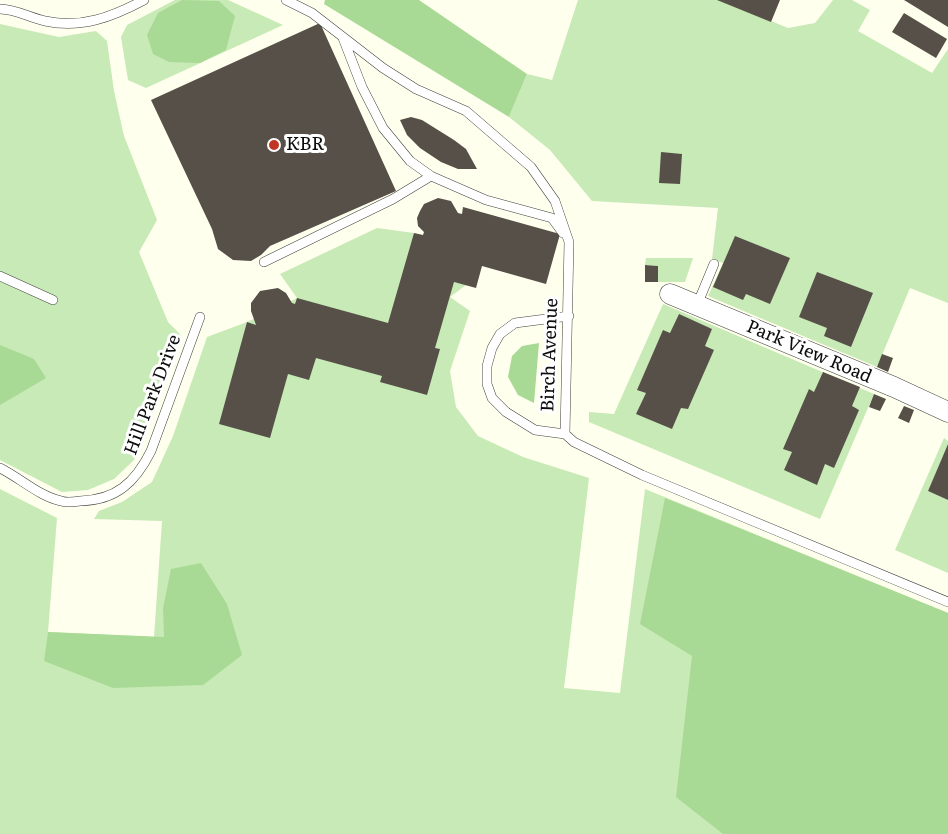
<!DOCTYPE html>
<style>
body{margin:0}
canvas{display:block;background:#ffffed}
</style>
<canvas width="948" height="834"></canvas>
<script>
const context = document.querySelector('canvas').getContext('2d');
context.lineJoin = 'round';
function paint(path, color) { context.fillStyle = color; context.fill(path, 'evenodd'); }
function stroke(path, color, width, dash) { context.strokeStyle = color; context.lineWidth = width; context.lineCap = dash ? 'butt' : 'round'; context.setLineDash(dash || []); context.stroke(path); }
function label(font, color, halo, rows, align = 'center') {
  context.font = font + ' Literata,serif'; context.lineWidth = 6; context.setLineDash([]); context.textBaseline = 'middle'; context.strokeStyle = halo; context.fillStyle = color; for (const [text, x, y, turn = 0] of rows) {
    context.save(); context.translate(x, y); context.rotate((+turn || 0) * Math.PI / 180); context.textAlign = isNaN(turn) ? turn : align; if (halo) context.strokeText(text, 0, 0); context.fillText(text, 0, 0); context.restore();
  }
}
paint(new Path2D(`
 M175,0h53l55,25 -137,63 -18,-8 -7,-43 6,-12z
 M578,0h143l67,28 27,-5 18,-23h19l18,10 -12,21 74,42 16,-24v254l-38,-15 -33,79 -169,-71 15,-33 -11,-4 6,-51 -126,-7 -42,-51 -41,-33 18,-43 25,6z
 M0,24l59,13 37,-6 11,10 7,50 10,45 33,84 -18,32 29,70 14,14 -48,124 -20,19 -26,11 -26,2 -62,-32z
 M377,228l37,5 40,49 12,3 -16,12 20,14 -20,60 6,36 22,29 45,21 66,21 -25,210 56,5 25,-204 303,124v221h-948v-345l57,29 -9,114 106,5 8,-116 -68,-2 5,-8 23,-9 30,-20 21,-46 34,-99 40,-15 50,-24 -17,-24z
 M646,258h47l-8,24h-27v-16l-13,-1z
 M663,304l211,90 -54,125 -231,-97v-10l25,2z
 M944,438l4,3v3l-20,47 20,9v73l-53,-23z`), '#c8eab6');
paint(new Path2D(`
 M182,0l37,1 16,15 -9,34 -26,13 -31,-1 -16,-8 -6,-19 11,-22z
 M325,0h94l108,74 -18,43 -185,-113z
 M539,343l-5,60 -16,-8 -10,-18 4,-21 10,-10z
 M0,345l34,14 12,19 -46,27z
 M665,498l283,115v221h-225l-47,-37 16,-141 -52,-32z
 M201,563l26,41 15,51 -39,30 -90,3 -69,-27 4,-29 116,5 -1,-29 8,-39z`), '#a9da95');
paint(new Path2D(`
 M717,0h63l-9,22z
 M904,0h44v27z
 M904,13l43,26 -11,19 -44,-26z
 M320,23l76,168 -126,55 -9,9 -10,6 -18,-1 -15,-11 -6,-20 -61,-129z
 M411,117l11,3 32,20 12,9 11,20h-19l-17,-7 -21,-14 -13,-13 -7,-15z
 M661,152l21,2 -2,30 -21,-1z
 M438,198l13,3 7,12 4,1 1,-7 97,27 -14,50 -64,-18 -6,22 -22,-6 -19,66 5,1 -13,46 -47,-13 2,-6 -66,-18 -7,22 -21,-6 -18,64 -51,-14 28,-102 9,3 -5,-14v-8l9,-12 18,-3 8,5 6,10 3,1 2,-6 91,25 26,-90 9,2 1,-3 -6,-6 -1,-8 3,-7 4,-7z
 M735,236l55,22 -20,46 -24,-10 -3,6 -30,-13z
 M645,265l13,1v16h-13z
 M817,272l56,21 -22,54 -27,-11 3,-8 -28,-11z
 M679,314l33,15 -7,17 9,4 -26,59 -7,-1 -9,21 -36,-15 10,-21 -9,-3 26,-60 7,3z
 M882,354l11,4 -5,14 -11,-5z
 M823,372l37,15 -8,19 7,4 -25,58 -9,-4 -8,21 -33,-15 8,-18 -9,-3 26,-60 5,3z
 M874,394l12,5 -6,12 -11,-4z
 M904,406l10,4 -5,13 -11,-5z
 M948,444v56l-20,-9z`), '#565049');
const lane = new Path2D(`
 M286,0l26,13 71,55 33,21 50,22 65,56 24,34 14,41 -4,192 9,8 68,33 306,127
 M0,9c16,0 30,9 45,12 36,8 67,-4 99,-21
 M343,38l19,49 21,41 27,33 21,15 55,24 66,18 11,15
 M264,262l129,-63 38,-23
 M0,276l53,24
 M697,305l17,-41
 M565,434l-30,-4 -29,-18 -14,-14 -5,-14v-18l5,-18 8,-14 15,-11 54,-7
 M0,468c20,10 39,28 61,33 6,2 13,1 19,0 36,-1 55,-18 71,-50l49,-134`);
const street = new Path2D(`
 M670,294l224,93 54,25`);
stroke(lane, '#404040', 10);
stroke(street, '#404040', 21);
stroke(lane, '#fff', 9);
stroke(street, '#fff', 20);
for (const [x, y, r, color] of [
 [274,145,6,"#bf3623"]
]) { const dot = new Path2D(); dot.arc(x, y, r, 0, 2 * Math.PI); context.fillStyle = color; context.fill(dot); stroke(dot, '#fff', 2); }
label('18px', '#0d0d0d', '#fff', [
 ["KBR",286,145]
], 'left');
label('18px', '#0d0d0d', '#fff', [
 ["Park View Road",809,352,23],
 ["Birch Avenue",550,355,-88],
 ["Hill Park Drive",153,395,-69]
]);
</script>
